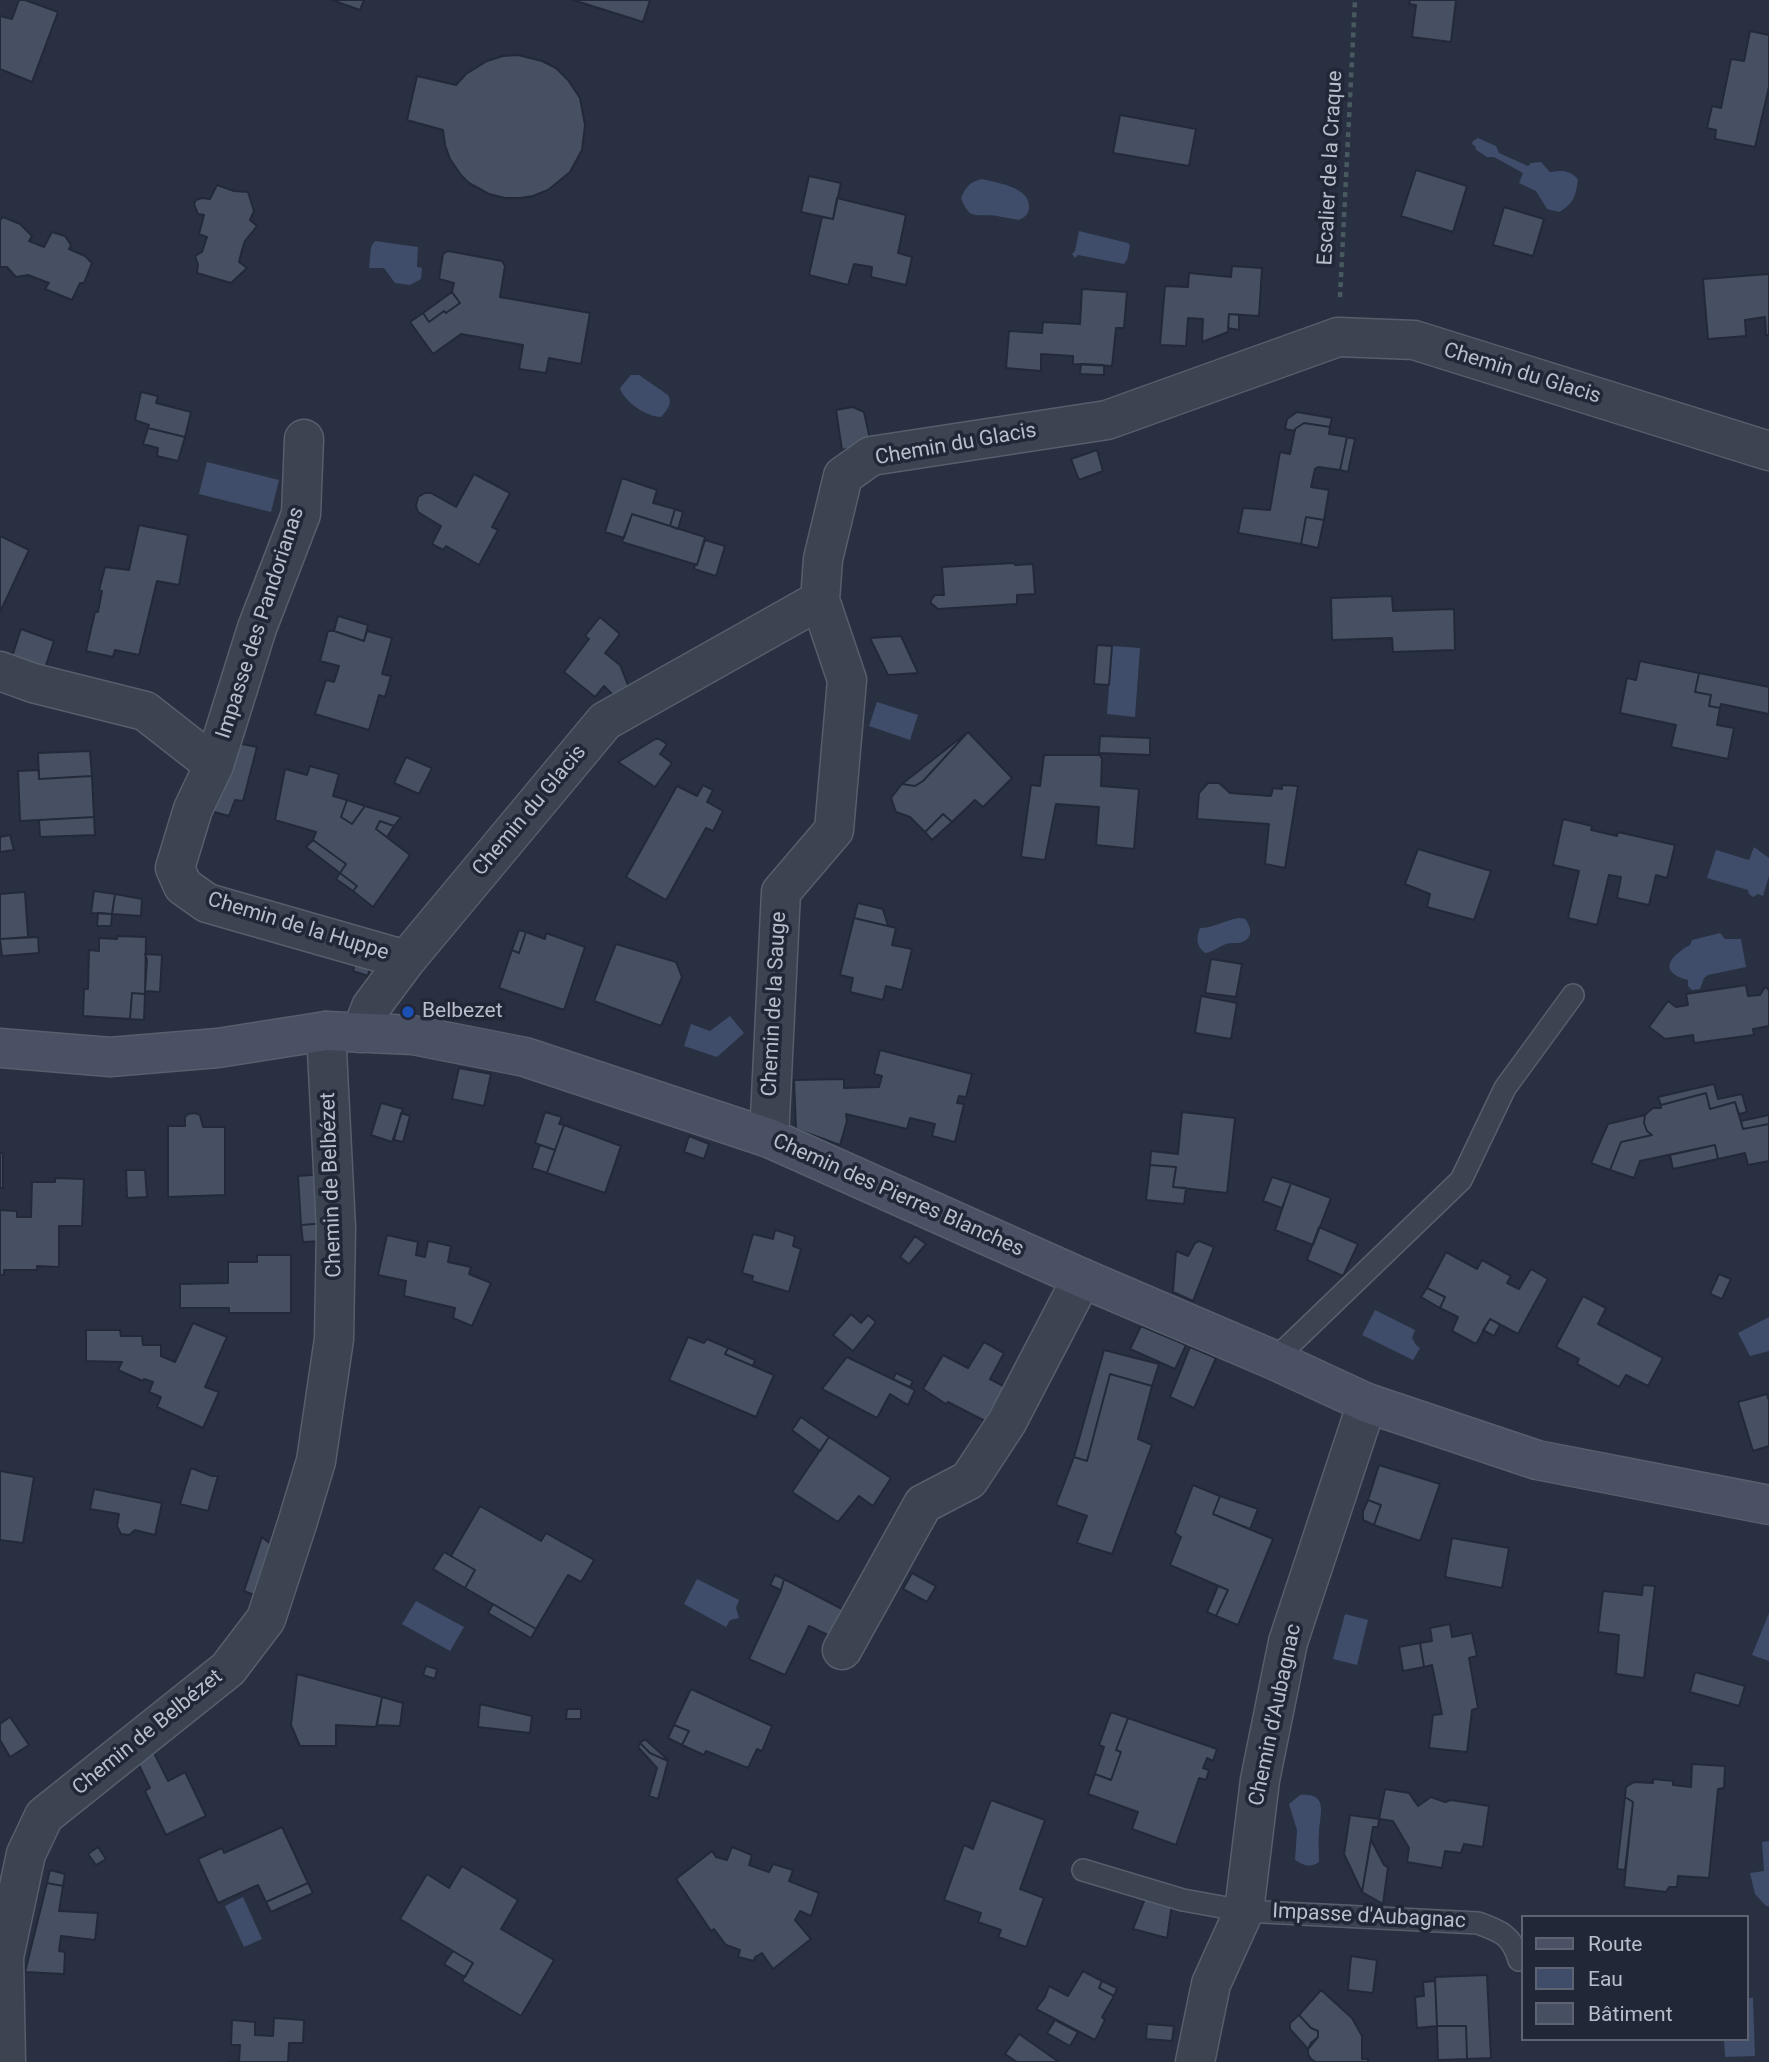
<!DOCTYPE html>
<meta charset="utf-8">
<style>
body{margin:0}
#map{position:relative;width:1769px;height:2062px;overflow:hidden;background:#283041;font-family:Roboto,sans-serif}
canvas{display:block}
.legend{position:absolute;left:1521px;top:1915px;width:228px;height:126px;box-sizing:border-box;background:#212737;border:2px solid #5e6372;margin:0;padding:9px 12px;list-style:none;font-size:21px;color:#b9becb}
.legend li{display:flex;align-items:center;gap:14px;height:35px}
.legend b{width:35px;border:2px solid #5e6372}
</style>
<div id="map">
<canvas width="1769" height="2062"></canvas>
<ul class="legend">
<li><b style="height:9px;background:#4a5164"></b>Route</li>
<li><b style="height:19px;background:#3f4c6a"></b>Eau</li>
<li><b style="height:19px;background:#475063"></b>Bâtiment</li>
</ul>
</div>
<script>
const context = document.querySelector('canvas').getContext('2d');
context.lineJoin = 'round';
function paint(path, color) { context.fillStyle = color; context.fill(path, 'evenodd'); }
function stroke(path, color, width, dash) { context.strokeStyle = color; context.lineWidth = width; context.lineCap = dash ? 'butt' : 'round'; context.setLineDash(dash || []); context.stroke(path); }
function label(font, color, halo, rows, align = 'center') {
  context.font = font + ' Roboto,sans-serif'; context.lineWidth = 7; context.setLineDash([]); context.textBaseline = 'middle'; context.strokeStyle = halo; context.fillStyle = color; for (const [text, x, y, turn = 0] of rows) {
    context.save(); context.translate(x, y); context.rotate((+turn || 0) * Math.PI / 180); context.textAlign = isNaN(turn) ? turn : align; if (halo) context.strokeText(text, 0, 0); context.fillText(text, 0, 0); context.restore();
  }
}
paint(new Path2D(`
 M1478,138l18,8 3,7 29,13 3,-3 10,-1 9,10c13,-2 19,-2 28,7 -2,16 -4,25 -19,33l-12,-3 -11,-18 -17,-8 4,-10 -29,-16h-7l-12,-8 1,-2 -4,-3 1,-3z
 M982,179c15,4 48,8 47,28 0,7 -4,10 -10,13 -8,-1 -15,-3 -22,-4 -20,-3 -27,6 -36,-18 5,-11 8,-16 21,-19z
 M1079,231l49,12 2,3 -3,14 -3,4 -46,-9 -3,3 -3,-4 3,-3z
 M375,241l43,6 -1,20 5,1 -1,11 -11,6 -15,-2 -11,-15h-15l2,-21z
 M631,375h8l29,20c5,9 -1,15 -7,22 -14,0 -38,-16 -41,-29z
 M207,462l72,18 -8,32 -72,-18z
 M1112,646l28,2 -5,69 -28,-3z
 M877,702l41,13 -8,25 -41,-14z
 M1754,847l15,11v18l-6,20 -5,-2 -5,3 -4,-3 -1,-4 -41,-12 9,-28 33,10z
 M1239,918l6,1c6,7 9,19 -3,23 -5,2 -11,0 -16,2 -8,3 -13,8 -21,9 -9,-7 -9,-15 -5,-25 14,0 25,-8 39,-10z
 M1720,933l5,6h16l5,28 -38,8 -4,3 -4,11 -8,1 -4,-4v-6c-31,-8 -18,-24 2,-35l2,-5z
 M730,1016l14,17 -27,24 -33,-11 7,-22 19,7z
 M1375,1310l40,20 -3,8 4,7 4,3 -7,12 -51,-25z
 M1769,1317v34l-19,5 -12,-23z
 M697,1579l42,21 -3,8 3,10 -9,2 -4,7 -42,-23z
 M416,1601l48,26 -14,24 -48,-27z
 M1769,1613v48l-17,-6z
 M1345,1614l23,6 -11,45 -24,-6z
 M1300,1795c29,-3 20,19 19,37 -1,10 0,20 0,30 -9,6 -15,4 -24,-2l2,-30 -8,-26z
 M1769,1841v65h-3l-11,-12 -5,-21 14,-2 -2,-29z
 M243,1897l19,42 -18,8 -19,-41z
 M1746,1998h7l2,58 -30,1 -1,-18h22z`), '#3f4c6a');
const building = new Path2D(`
 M19,0h6l33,12 -26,70 -32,-13v-53l12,3z
 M332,0h32l-4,10z
 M573,0h77l-7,22z
 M1410,0h46l-5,42 -39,-5 4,-32 -7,-1z
 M1750,31l19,4v52l-14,60 -40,-8 1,-9 -9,-2 5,-22 9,2 10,-49 13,2z
 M518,55l24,6 14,7 12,12 12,18 5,27 -3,25 -12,22 -22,18 -15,6 -13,2h-15l-16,-4 -20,-11 -8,-8 -11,-16 -5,-14 -2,-15 -36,-10 10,-44 39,9 10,-11 21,-13 16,-5z
 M1120,115l76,14 -7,37 -76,-13z
 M1416,170l51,16 -14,46 -52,-16z
 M809,176l32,7 -8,36 -32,-7z
 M217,185l17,6 14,1 6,19 -4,9 7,6 -12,15 -3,9 -3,12 8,6 -16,15 -34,-10 1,-9 -3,-8 7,-4 5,-15 -8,-3 5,-19 -6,-1 -4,-10 2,-4 6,-2 8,1z
 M837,198l69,17 -8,38 14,4 -6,28 -35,-8 1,-10 -18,-3 -6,21 -39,-10 13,-58 11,2z
 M1504,207l40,12 -11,37 -40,-11z
 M3,217l17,7 12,12 -3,5 15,6 8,-15 13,4 6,9 -2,4 16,7 7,7 -8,20h-4l-8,17 -27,-11 4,-6 -21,-8 -12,2 -9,-10h-7v-47z
 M448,251l54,10 3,5 -5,31 90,16 -9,51 -32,-6 -3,15 -27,-4 4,-24 -62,-11 -28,20 -23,-32 13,-9 6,9 15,-11 2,2 14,-10 -8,-11 2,-9 -15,-4 4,-25z
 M1232,266l30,2 -3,48 -30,-2 -1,18 -26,10 1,-23 -15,-1 -2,28 -26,-1 5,-59 23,1 1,-14 42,4z
 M1769,274v61h-3l-1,-18 -20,3 1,16 -38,3 -5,-60z
 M1082,289l45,3 -3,36h-8l-4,38 -39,-2v-8l-32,-2v17l-35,-3 3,-37 33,2 1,-11 37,2z
 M452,292l8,11 -14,10 -2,-2 -15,11 -6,-9z
 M1229,314l10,1v15l-11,-2z
 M1081,364l23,1v10l-24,-1z
 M141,392l17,4 -2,7 35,9 -6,25 -37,-9 1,-3 -14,-5z
 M853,407l11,5 7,32 -29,6 -6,-40z
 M1297,412l35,6 -2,9 -26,-4 -9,6v2l-10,-2 2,-10z
 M1304,423l26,4 -1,7 18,3 -7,33 -22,-3 -3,2 -4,18 18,3 -5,30 -18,-3 -5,27 -63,-11 5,-25 27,2 10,-58 10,2 5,-25z
 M148,428l37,9 -7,24 -21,-5 1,-8 -15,-4z
 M1347,437l8,2 -7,33 -8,-2z
 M1097,450l6,21 -24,9 -8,-21z
 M474,474l36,19 -18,34 6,3 -19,35 -33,-19 -3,4 -11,-6 9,-18 -23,-14 -2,-6 2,-9 7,-4h6l25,14z
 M622,478l35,12 -4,13 22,6 -5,17 -38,-12 -8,24 -19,-6z
 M675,509l8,3 -5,17 -8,-3z
 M632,514l73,23 -8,28 -75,-23z
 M1306,517l18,3 -6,28 -17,-4z
 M139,525l49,10 -9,50 -22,-4 -18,74 -24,-5 -2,7 -27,-6 9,-39h3l4,-21 -3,-1 6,-23 24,3z
 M0,536l29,14 -29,62z
 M705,540l20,6 -9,30 -22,-7 1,-5 2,1z
 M1014,563l1,2 18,-1 2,30 -18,1v9l-79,5 -7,-6v-3l4,-5h9l-2,-28z
 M1392,596l1,15 61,-2 1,41 -62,2 -1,-14 -60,2 -1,-42z
 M338,616l30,9 -4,16 -30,-10z
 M600,617l20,17 -15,19 15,12 10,25 -14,8 -12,-12 -9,11 -31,-25 25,-33 -4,-3z
 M21,629l33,12 -12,36 -33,-11z
 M328,631h6l30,10 3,-10 25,7 -10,36 9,2 -6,21 -6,-2 -10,35 -54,-16 11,-34 8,2 5,-16 -19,-5z
 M901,636l17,37 -30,2 -18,-37z
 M1097,645l15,1 -3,39 -15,-1z
 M1640,661l59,12 -4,19 16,3 -2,11 11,2 -3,17 17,3 -6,31 -57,-12 5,-22 -56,-12 7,-35 9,2z
 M1699,673l70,14v27l-48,-10 -1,4 -11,-2 2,-11 -16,-3z
 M968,732l44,46 -29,29 -8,-7 -23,22 -9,-8 -18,18 -15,-15 -14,-5 -5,-14 11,-14 13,2 8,-5z
 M968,732l-45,49 -8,5 -13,-2z
 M1100,736l50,2v17l-51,-2z
 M657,738l10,6 -7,10 12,9 -17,24 -37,-25z
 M232,742l25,5 -14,54 -8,-1 -6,16 -22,-6z
 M90,751l2,25 -53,3 -1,-26z
 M1044,755h56l2,4 -1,27 38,3 -5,60 -38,-4 3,-38 -43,-3 -11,56 -24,-3 10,-72 9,1z
 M406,757l26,11 -13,26 -25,-11z
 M310,766l29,8 -6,22 14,4 -6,17 11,7 13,-18 36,11 -7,9 -14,-5 -4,8 34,26 -37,52 -20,-16 4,-5 -17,-13 6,-9 -33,-24 3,-8 -41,-12 10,-51 22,6z
 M39,770v9l53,-3 2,41 -74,4 -2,-50z
 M1208,783h11l11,10 41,3 2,-8 9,1v-4l16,1 -13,82 -20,-4 4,-40 -72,-5 2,-26z
 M703,785l10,5 -6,12 16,9 -10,20 -7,-3 -40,72 -40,-23 51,-91 20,10z
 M347,800l18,6 -13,18 -11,-7z
 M943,814l9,8 -20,18 -7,-8z
 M94,817l1,18 -55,2 -1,-17z
 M1563,819l29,7 -1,4 26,6 1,-4 57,13 -8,33 -11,-3 -7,30 -32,-7 4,-21 -12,-2 -12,50 -29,-7 11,-47 -26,-6z
 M380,821l14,5 -7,11 -11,-8z
 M10,835l4,15 -14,2v-15z
 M313,840l33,24 -6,9 -34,-26z
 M1418,849l73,22 -17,49 -47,-13 3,-13 -25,-10z
 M340,873l17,13 -4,5 -17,-12z
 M94,891l21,3 -3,20 -21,-1z
 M25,892l3,45 -28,2v-45z
 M115,894l27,5 -1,17 -29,-2z
 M858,903l25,6 5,17 -34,-8z
 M98,913l14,1 -1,12h-14z
 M854,918l42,10 -4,17 20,4 -10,41 -16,-4 -3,14 -33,-8 3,-14 -13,-3z
 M519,930l7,2 -7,21 -7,-3z
 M526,932l19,7 1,-6 39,14 -21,63 -65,-22 13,-38 7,3z
 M117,936l29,1 -1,57 -13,-1 -2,26 -47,-3 1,-27h4l1,-39 10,1v-13l18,1z
 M38,937l1,16 -37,3 -2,-17z
 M616,944l60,18 6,15 -21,49 -67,-25z
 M145,954l17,1 -2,37 -15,-1 2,-31z
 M1211,959l31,5 -6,33 -31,-4z
 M356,961l14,4 -2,11 -15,-5z
 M1746,985l2,11 12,-1 5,-8 4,3v36l-16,3 1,6 -60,8 -1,-8 -28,4 -16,-12 19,-26 8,6 12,-2 -2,-11z
 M132,993l13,1 -1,26 -14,-1z
 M1201,996l36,7 -6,36 -36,-6z
 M880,1050l92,24 -6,23 -7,-1 -2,7 7,1 -9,38 -23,-6 3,-12 -25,-6 -3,11 -61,-15 1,7 -7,24 -44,-16 -2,-49 50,-1v9l35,-1 3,-11 -8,-2z
 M459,1068l32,6 -7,32 -32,-7z
 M1714,1084l4,15 24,-5 5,18 -8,2 -4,-12 -25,7 -4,-16 -45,12 -3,-8z
 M1706,1093l4,16 25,-7 8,27 26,-5v37l-21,4 -3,-12 -27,6 -3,-14 -75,16 -6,17 -24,-8 11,-28 31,-7 -5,-4 -3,-8 1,-8 3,-3 5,-4h8v-3z
 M381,1103l22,6 -11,33 -21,-7z
 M545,1112l17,5 -3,7 5,1 -9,25 -20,-7z
 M1182,1112l53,6 -8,75 -54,-6 3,-20 -26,-2 1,-14 27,3z
 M195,1113l5,2 3,12h22v68l-57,2v-71h17v-9l3,-3z
 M401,1113l9,3 -7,26 -9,-2z
 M1645,1115l-1,8 3,8 5,4 -31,7 -11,28 -19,-7 17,-39z
 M1769,1115v9l-26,5 -2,-8z
 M564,1125l57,21 -16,47 -58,-20z
 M689,1136l20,8 -5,15 -20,-7z
 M540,1145l15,5 -8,23 -15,-5z
 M1715,1145l3,14 -45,10 -3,-14z
 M0,1153h3v35h-3z
 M1150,1165l26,2 -3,20 13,1 -2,16 -38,-4z
 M126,1170h19l2,27 -20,1z
 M324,1174l3,49 -26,2 -3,-49z
 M1272,1177l19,6 -9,25 -19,-7z
 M55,1178l29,1 -2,47h-23v41l-22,-1v4h-33v5h-4v-65l17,1v6h14l1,-35h23z
 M1291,1183l40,15 -18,47 -38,-15z
 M327,1223v18l-24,1 -2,-17z
 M1319,1227l39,17 -15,32 -36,-16z
 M775,1230l20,6 -2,10 8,3 -12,43 -37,-11 1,-5 -11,-3 11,-39 20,5z
 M387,1235l31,7 -2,13 9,2 3,-16 23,5 -3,16 23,5 -2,7 22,9 -19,43 -19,-8 2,-10 -51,-12 2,-15 -28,-6z
 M915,1236l11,8 -17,20 -9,-7z
 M1199,1241l15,6 -21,54 -20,-9 3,-41 12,5 7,-13z
 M1446,1252l31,17 5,-9 29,16 -4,7 12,6 12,-20 17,10 -30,55 -28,-15 -14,25 -24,-13 6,-14 -18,-9 5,-11 -18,-9z
 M257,1255h34v58h-62v-5h-49v-24l48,-1v-21h29z
 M1719,1274l12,5 -9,20 -12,-5z
 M1427,1288l18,9 -5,11 -19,-11z
 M1583,1296l23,12 -8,16 65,34 -15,28 -22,-11 -7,12 -42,-23 2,-5 -23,-12z
 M851,1314l10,9 7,-8 8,7 -23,29 -20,-16z
 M1490,1319l10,6 -6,11 -11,-6z
 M193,1323l34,14 -22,50 14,5 -16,36 -46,-21 4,-10 -12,-5 4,-10 -9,-3 -1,2 -25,-11 4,-8 -36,-1v-31h34l1,6h21l1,9h18v11l14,6z
 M1141,1326l45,19 -11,24 -45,-20z
 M688,1337l16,6 3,-4 21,9 -3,6 49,21 -18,42 -87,-37z
 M984,1342l20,11 -14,26 15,8 -20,34 -37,-19 -2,2 -23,-15 20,-34 25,13z
 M1190,1347l26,11 -22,50 -24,-11z
 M728,1348l27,12 -2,6 -28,-12z
 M1104,1350l55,14 -7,22 -42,-12 -23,87 -13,-4z
 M847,1357l68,33 -7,15 -18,-11 -13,24 -55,-29z
 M896,1373l17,8 -3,6 -17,-8z
 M1110,1374l42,12 -14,53 14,6 -40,109 -35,-11 10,-27 -31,-11 18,-48 13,4z
 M1767,1394l2,7v45l-16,5 -15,-49z
 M801,1417l28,20 -9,14 -28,-21z
 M829,1437l62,41 -18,28 -14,-10 -21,26 -46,-30z
 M1379,1465l61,19 -20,57 -46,-16 7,-20 -13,-5z
 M191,1468l21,8h6l-10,35 -28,-7z
 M0,1471l34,6 -11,66 -23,-3z
 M1193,1485l27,11 -7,18 60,25 -35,86 -22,-9 12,-26 -58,-25 11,-28 -6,-4z
 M94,1489l68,14 -7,32 -20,-5 -6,5 -8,-1 -4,-8 2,-12 -29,-5z
 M1220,1496l38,13 -8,20 -37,-15z
 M1368,1500l13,5 -7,20 -11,-5v-9z
 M480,1506l61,35 5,-8 48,27 -13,22 -13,-7 -32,54 -71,-41 10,-18 -24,-14z
 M262,1537l16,13 -19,47 -15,-6z
 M1452,1538l57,10 -7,40 -57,-11z
 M444,1552l31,18 -10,18 -32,-19z
 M912,1573l24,13 -9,16 -24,-13z
 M775,1575l9,4 -3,11 -11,-5z
 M784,1579l60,31 -10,28 -25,-12 -24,49 -36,-16 32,-69z
 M1643,1585l12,1 -11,92 -28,-4 3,-39 -21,-3 5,-41 39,4z
 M1218,1586l10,4 -12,26 -9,-4z
 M493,1604l43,25 -5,9 -43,-25z
 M1450,1624l2,13 20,-4 5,23 -8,2 9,50 -6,2 -5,42 -38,-4 4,-33 9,-1 -10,-49 -8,2 -4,-24 12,-2 -2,-13z
 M1420,1643l4,24 -21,4 -4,-24z
 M426,1666l11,3 -2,10 -12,-4z
 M1695,1672l50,14 -6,20 -49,-14z
 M297,1674l85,23 -6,30 -40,-2v21h-36l-9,-21z
 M691,1689l81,37 -10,25 -5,-2 -9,19 -42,-17 -2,4 -22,-10 7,-14 -15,-6z
 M382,1697l21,6 -3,23 -23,-1z
 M480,1704l52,12 -2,17 -52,-6z
 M567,1709h14v10h-15z
 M1111,1712l17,6 -12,32 5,2 -10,28 -16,-6 9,-27 -5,-2z
 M10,1717l19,28 -19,12 -10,-17v-16z
 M1128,1718l89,31 -4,12 -6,-3 -4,10 6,2 -3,10 -7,-2 -23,67 -44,-16 6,-17 -50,-18 7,-20 16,6 10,-28 -5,-2z
 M674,1725l15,6 -7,14 -14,-7z
 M645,1739l23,21v1l-18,-8 -10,-10z
 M640,1743l10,10 18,8 -10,38 -9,-3 8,-28 -19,-21z
 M153,1751l15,30 17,-9 21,44 -40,19 -21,-44 5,-3 -12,-25z
 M1692,1764l33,2 -1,22 -6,1 -9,89 -31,-2 -1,11h-8l-3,5 -42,-5 9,-85 -8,-5 1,-10 8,-5 19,1v-4l20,2v4l18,2z
 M1385,1789l24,4 9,13 13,-9 14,5 6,-2 38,6 -6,41 -19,-3 -3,9 -16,-2 -3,17 -35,-6 2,-14 -16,-27 -14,-2z
 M1625,1797l8,5 -8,68 -8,-1z
 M991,1800l54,20 -25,69 24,9 -18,49 -28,-10 3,-7 -23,-8 3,-9 -37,-13 20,-55 9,4z
 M1350,1815l29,4 -1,8h-5l-11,65 -18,-38z
 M282,1827l26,56 -42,19 -8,-17 -40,18 -20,-44 24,-11 2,5z
 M1371,1840l13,25 4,2 -5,37 -21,-12z
 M98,1847l8,12 -10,6 -8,-11z
 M732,1847l20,8 -3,10 20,7 4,-8 20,6 -4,11 30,12 -8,23 -11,-5 -5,9 16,19 -38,30 -11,-16 -7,4 -1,4 -16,-4 2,-7 -14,-5 -12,-16 -3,2 -35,-52 36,-28 4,6 11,3z
 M462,1866l56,34 -17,29 53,31 -33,56 -59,-35 11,-18 -73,-44 27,-45 22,14z
 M50,1870l15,4 -2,12 -16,-3z
 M47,1883l16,3 -4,25 39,2 -3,27 -34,-4 -2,15 6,1 -1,22 -39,-2z
 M308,1883l5,10 -42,19 -5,-10z
 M1146,1896l26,8 -5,34 -34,-9z
 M453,1951l20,12 -8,14 -21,-13z
 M1351,1956l26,4 -4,33 -25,-3z
 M1083,1971l19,10 -3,7 15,8 -12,21 3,3 -10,20 -59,-31 9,-12 4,-11 19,10z
 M1487,1975l4,83 -24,1 -1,-33h-29l-2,-49z
 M1102,1981l15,7 -3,8 -15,-8z
 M1435,1981l2,45 -20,2 -2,-31 9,-1 -1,-14z
 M1321,1990l31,28 10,18v23h6v3h-52l-5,-3 -3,-5v-5l10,-12v-6l-7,-3 -12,-13z
 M1299,2015l12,13 7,3v6l-7,6 -3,6 -18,-20v-6z
 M274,2018l30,2 -1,23h-14l-1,19h-59l10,-1 1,-16h-9l1,-25 23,2v13l18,1z
 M1055,2020l23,12 -8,14 -23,-13z
 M1147,2024l27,2 -2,15 -26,-2z
 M1437,2026h29l1,33 -29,1z
 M1019,2034l40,28h-42l-12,-8z`);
paint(building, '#475063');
stroke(building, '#232939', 2);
const lane = new Path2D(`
 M1274,1360l187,-180 44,-92 68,-93
 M1083,1870l100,30 61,11 234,12c22,8 34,12 41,37`);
const street = new Path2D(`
 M304,439l-3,75 -44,114 -43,137 -21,44 -18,59 8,18 24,17 199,57
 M0,671l33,12 112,28 69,54
 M361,1033l10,-26 35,-47 199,-239 215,-121 3,-41 20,-83 28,-20 236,-36 231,-83 76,3 355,111
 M769,1138l12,-246 53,-62 13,-150 -27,-80
 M842,1650l81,-146 46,-24 38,-58 75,-144
 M6,2062l-2,-105 22,-103 18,-38 184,-147 38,-50 31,-95 19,-63 18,-122 2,-111 -10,-197
 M1195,2062l16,-78 33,-73 16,-131 28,-138 79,-239`);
const secondary = new Path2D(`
 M0,1048l110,9 108,-9 108,-17 87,4 112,22 244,81 313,140 192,82 93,43 170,57 232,45`);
stroke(lane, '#575e6c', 24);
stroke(street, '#575e6c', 41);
stroke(secondary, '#575e6c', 41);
stroke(new Path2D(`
 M1340,297l15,-297`), '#485a5f', 4.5, [5, 5]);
stroke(lane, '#3c4351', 21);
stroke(street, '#3c4351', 38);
stroke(secondary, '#4a5164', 38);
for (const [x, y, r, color] of [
 [408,1012,7,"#1a4fb4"]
]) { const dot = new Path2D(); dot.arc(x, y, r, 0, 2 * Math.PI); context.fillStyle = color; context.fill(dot); stroke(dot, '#212737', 2.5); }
label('21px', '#b9becb', '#212737', [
 ["Escalier de la Craque",1331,168,-87],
 ["Chemin du Glacis",1522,374,17],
 ["Chemin du Glacis",956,445,-10],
 ["Impasse des Pandorianas",261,623,-72],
 ["Chemin du Glacis",530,811,-50],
 ["Chemin de la Huppe",298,927,17],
 ["Chemin de la Sauge",775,1004,-87],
 ["Chemin de Belbézet",332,1185,-92],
 ["Chemin des Pierres Blanches",898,1196,24],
 ["Chemin d'Aubagnac",1276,1715,-78],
 ["Chemin de Belbézet",148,1733,-39],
 ["Impasse d'Aubagnac",1369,1917,3]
]);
label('21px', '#b9becb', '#212737', [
 ["Belbezet",422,1012]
], 'left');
</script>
